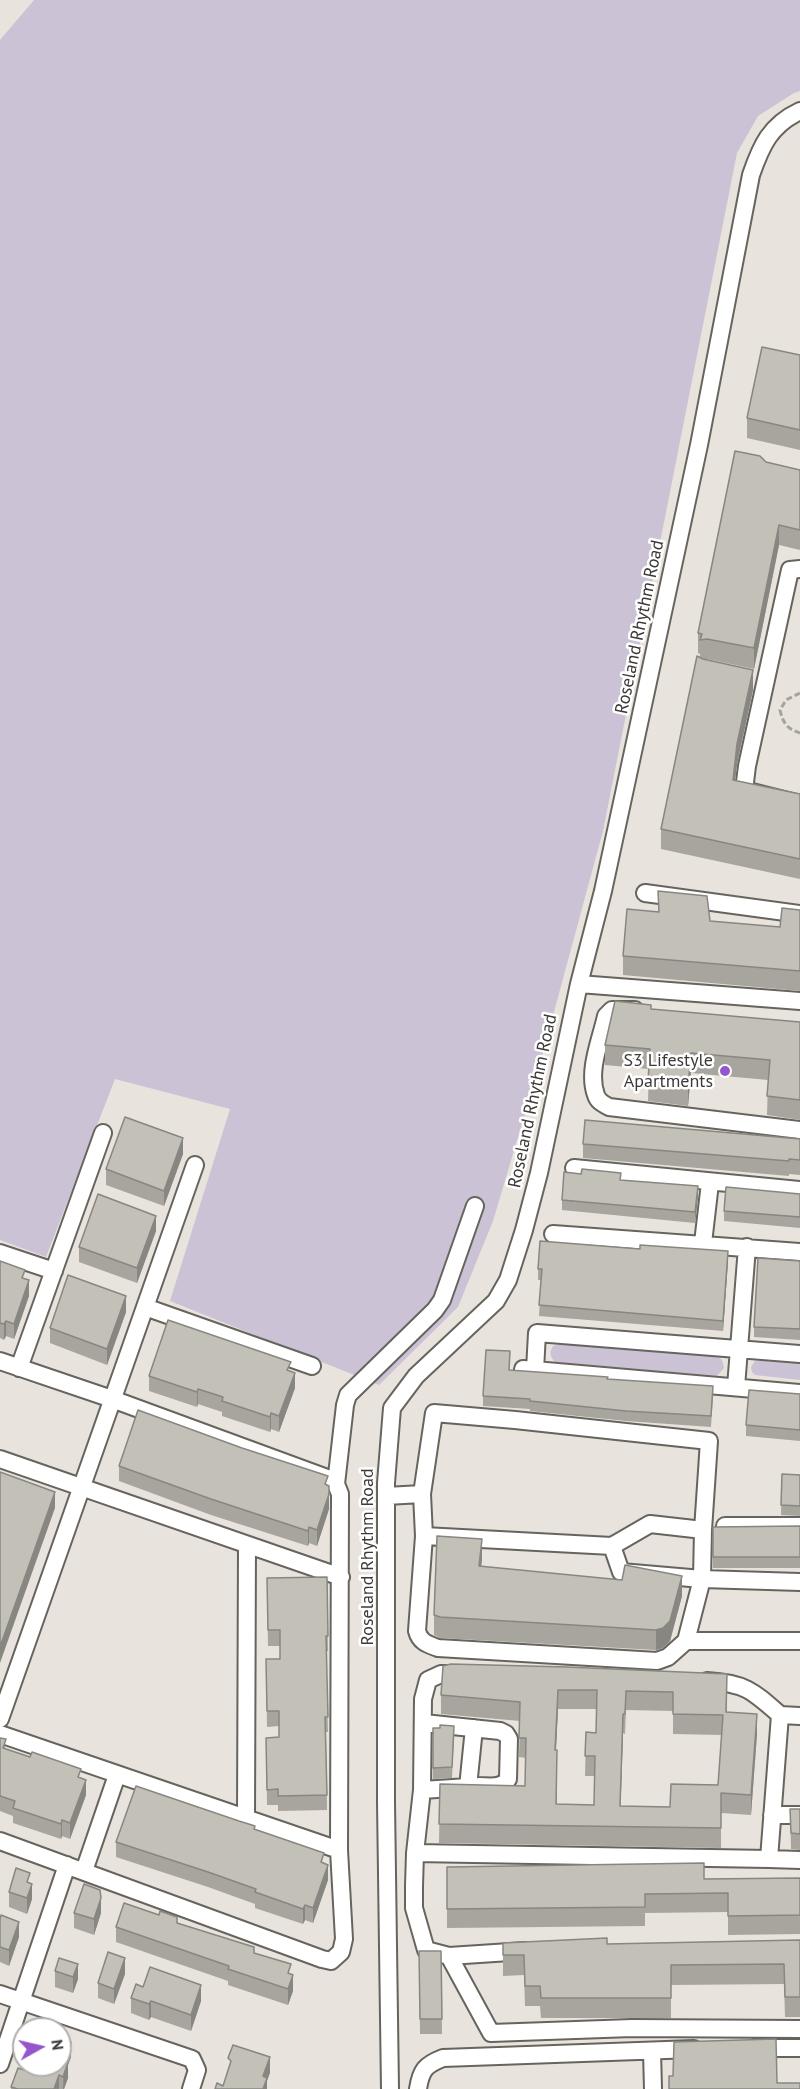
<!DOCTYPE html>
<style>
body{margin:0}
#map{position:relative;width:800px;height:2089px;overflow:hidden;background:#e8e4dd;font-family:"PT Sans",sans-serif}
canvas{display:block}
.north{position:absolute;left:12px;top:2017px;width:60px;height:60px;box-sizing:border-box;background:#fff;border:2px solid #b1b0af;border-radius:50%;rotate:82deg;font-size:16px;font-weight:700;line-height:24px;text-align:center;color:#3c3a37}
.north::after{content:'';display:block;margin:auto;width:21px;height:27px;background:#9655cb;clip-path:polygon(50% 0,100% 100%,50% 72%,0 100%)}
</style>
<div id="map">
<canvas width="800" height="2089"></canvas>
<div class="north">N</div>
</div>
<script>
const context = document.querySelector('canvas').getContext('2d');
context.lineJoin = 'round';
function paint(path, color) { context.fillStyle = color; context.fill(path, 'evenodd'); }
function stroke(path, color, width, dash) { context.strokeStyle = color; context.lineWidth = width; context.lineCap = dash ? 'butt' : 'round'; context.setLineDash(dash || []); context.stroke(path); }
function label(font, color, halo, rows, align = 'center') {
  context.font = font + ' "PT Sans",sans-serif'; context.lineWidth = 5; context.setLineDash([]); context.textBaseline = 'middle'; context.strokeStyle = halo; context.fillStyle = color; for (const [text, x, y, turn = 0] of rows) {
    context.save(); context.translate(x, y); context.rotate((+turn || 0) * Math.PI / 180); context.textAlign = isNaN(turn) ? turn : align; if (halo) context.strokeText(text, 0, 0); context.fillText(text, 0, 0); context.restore();
  }
}
paint(new Path2D(`
 M34,0h766v91l-6,2 -36,23 -21,37 -134,678 -62,229 -48,161 -35,86 -79,78 -209,-84 60,-192 -115,-30 -69,178 -46,-17v-1200z
 M559,1344l155,11c7,2 9,5 10,13l-7,8 -162,-14c-5,-6 -6,-9 -2,-16z
 M763,1360l37,2v18l-45,-5 -3,-3 -1,-5 4,-6z`), '#cbc2d5');
const minor = new Path2D(`
 M800,569l-10,1 -43,196 -3,24 56,14
 M645,893l155,21
 M579,984l221,17
 M635,1010h-23l-6,6c-5,23 -19,55 -10,79 2,7 8,9 13,12l191,23
 M574,1168l226,22
 M553,1234l247,18
 M703,1243l7,-60
 M0,1253l54,18
 M145,1307l167,59
 M0,1361l112,38 215,79 9,6 4,10 -1,356 5,89 -3,13 -10,9 -9,-2 -322,-118
 M19,1368l84,-235
 M523,1369l277,24
 M535,1370l2,-37 263,21
 M736,1387l11,-140
 M0,1459l341,118
 M336,1484l9,-79 3,-10 87,-85 7,-10 33,-94
 M386,1496l36,-2
 M725,1526h75
 M424,1536l188,10 9,26 81,7 -16,62
 M612,1546l38,-22 53,6
 M800,1582l-98,-3 1,-49 6,-89 -194,-21 -81,-7 -12,81 2,42 -7,95c3,11 10,13 21,17l219,13 11,-4 18,-16h114
 M707,1681c38,2 46,10 73,34l20,1
 M0,1719l195,-554
 M424,1723l76,8 6,3 3,5 -1,40c-6,10 -19,7 -29,7
 M0,1734l339,116
 M422,1790l46,-3 6,-59
 M772,1815h28
 M246,1818l1,-273
 M415,1853l354,6 11,-144
 M769,1859l31,1
 M84,1871l33,-96
 M525,1951l-76,5 42,77 141,-5 168,1
 M449,1956l-23,-6 -12,-42v-22l1,-33 7,-63 1,-91 5,-19 13,-6h24
 M0,1994l192,65 5,11 -6,19
 M756,2048h44
 M652,2051l1,38
 M0,2064l67,-199
 M390,2089l-4,-287v-319l6,-75 24,-32 80,-75 12,-21 16,-50 15,-57 40,-189 24,-93 96,-446 52,-270c10,-29 19,-50 49,-64
 M418,2089c3,-19 7,-24 25,-31l251,-9`);
stroke(minor, '#67645d', 20);
stroke(new Path2D(`
 M800,693l-14,7 -6,10c3,13 7,19 20,23`), '#a6a39d', 3, [6, 3]);
stroke(minor, '#fff', 16);
paint(new Path2D(`
 M800,355v95l-53,-12v-20z
 M766,462l34,8v80l-21,-5 -25,124 -47,-10h-3l49,31 -16,74 -2,17 65,13v85l-139,-30v-20l39,-171v-4l-2,-1v-20z
 M658,891l52,30 70,6 20,-17v81l-177,-16v-19l35,-44z
 M651,1009l149,13v98l-33,-5 1,-35 -77,-7 -3,33 -40,-5 1,-32 -44,-4v-20z
 M800,1139v36l-11,-1v2l-206,-18v-14z
 M183,1154l-19,52 -58,-21v-16z
 M621,1180l77,17 -3,26 -133,-13v-10z
 M800,1194v34l-76,-7v-10z
 M156,1231l-19,52 -58,-21v-15z
 M0,1261l25,18 4,17 -15,43 -8,-3 -2,4 -4,-2z
 M728,1261l-5,70 -184,-15 2,-36h-3v-11z
 M800,1261v79l-46,-3v-10z
 M126,1312l-19,53 -57,-22v-15z
 M291,1371l4,17 -16,44 -8,-3 -1,3 -48,-16v-4l-24,-8 -1,3 -48,-16v-15z
 M607,1379l106,17 -2,31 -85,-6 -96,-10v-2l-47,-3v-10z
 M800,1394v47l-54,-5v-11z
 M119,1466l209,19 1,1v23l-12,37 -8,-3 -1,3 -97,-31 -92,-34z
 M782,1474l18,1v41l-19,-1z
 M800,1526v42h-87v-41z
 M482,1559l-1,7 201,30 -12,45 -7,7 -7,2 -216,-12 -6,-3v-20z
 M327,1577l1,74h-2l2,81h-2l1,78 -49,1v-6h-11l-1,-67 13,-1v-11l-12,1 -1,-68h14v-13h-12l-1,-52z
 M727,1674v38l30,22 -6,81 -30,-2v35l-282,-5 1,-59 85,2 1,-28 -7,-1 1,-36 -79,-7v-19zM558,1709h39l-1,24 -10,-1 -1,44h10l-1,29 -37,-1 -1,-54zM626,1710l47,1v23l49,1 -4,50 -48,22 -50,-1 3,-73 2,1z
 M433,1728l21,9 -2,41 -19,1z
 M0,1738l6,11 75,29 5,17 -16,44 -8,-3 -1,3 -48,-16v-7l-13,-5z
 M790,1809h10v41l-9,-1z
 M255,1830l69,33 4,17 -15,43 -8,-3 -2,4 -48,-16v-4l-47,-17 -92,-30v-15z
 M447,1867l257,12 96,-1v56l-72,1v-23l-83,1v13l-198,2z
 M30,1883l2,16 -5,15 -18,-7v-15z
 M74,1913h27l-7,22 -20,-7z
 M0,1919l19,18 -10,29 -9,-4z
 M177,1923l77,30 37,22 2,16 -5,14 -60,-20v-4l-112,-39v-15z
 M800,1940v77h-15l-1,-33 -113,1v33h-130l-1,-12h-15l-1,-31 -21,1v-33l104,1z
 M419,1951h22l1,83h-22z
 M55,1971l23,8 -5,14 -18,-6z
 M125,1974l-11,30 -16,-6v-15z
 M131,1998l70,3 -10,30 -40,-14 -2,3 -18,-7z
 M71,2057l-3,8v13l-4,11h-53v-2l13,-17z`), '#a8a59e');
paint(new Path2D(`
 M779,525v20l-25,124v-21z
 M753,670v20l-16,74 -4,36v-20l4,-36z
 M691,1053v20l-3,33v-20z
 M183,1138v16l-19,52v-15z
 M698,1186v11l-3,26v-11z
 M156,1216v15l-19,52v-15z
 M728,1251v10l-5,70v-10z
 M29,1280v16l-15,43v-15z
 M126,1296v16l-19,53v-16z
 M6,1321v15l-2,4v-16z
 M295,1373v15l-16,44v-16z
 M198,1389v15l-1,3v-15z
 M271,1413v16l-1,3v-15z
 M55,1492v16l-55,155v-16z
 M329,1494v15l-12,37v-16z
 M309,1527v16l-1,3v-15z
 M482,1539v20l-3,27v-20z
 M682,1576v20l-12,45 -7,7 -7,2v-20z
 M558,1690v19l-3,60v-19z
 M623,1714v19l-3,92v-19z
 M757,1714v20l-6,81v-20z
 M86,1780v15l-16,44v-16z
 M62,1820v16l-1,3v-15z
 M328,1865v15l-15,43v-15z
 M32,1884v15l-5,15v-16z
 M101,1898v15l-7,22v-16z
 M305,1905v15l-2,4v-15z
 M19,1922v15l-10,29v-16z
 M125,1958v16l-11,30v-15z
 M78,1964v15l-5,14v-16z
 M293,1975v16l-5,14v-16z
 M201,1985v16l-10,30v-16z
 M151,2001v16l-2,3v-16z
 M71,2042v15l-3,8v13l-4,11h-1l1,-28z
 M270,2057v16l-3,8v8h-4v-13z
 M59,2075v14h-5z`), '#888681');
const building = new Path2D(`
 M762,347l38,8v75l-53,-12z
 M735,451l25,5 6,6 34,8v60l-21,-5 -25,123 -47,-9 -7,1 2,-6 -4,-1z
 M697,656l6,3 50,11 -16,74 -4,36 67,14v65l-139,-30z
 M658,891l49,5 3,25 70,6 2,-19 18,2v61l-177,-15 4,-47 32,3z
 M615,1001l36,4v4l149,13v78l-33,-4 3,-36 -79,-7 -3,33 -40,-5 2,-32 -45,-4z
 M125,1117l58,21 -19,53 -58,-22z
 M585,1120l215,19v21l-11,-1v2l-206,-17z
 M582,1169l39,4 -1,7 78,6 -3,26 -133,-12 2,-28 17,2z
 M726,1187l74,7v23l-76,-6z
 M98,1194l58,22 -19,52 -58,-21z
 M540,1241l100,8v-4l88,6 -5,70 -184,-16 3,-36h-4z
 M758,1258l42,3v68l-46,-2z
 M0,1261l25,9 -3,8 7,2 -15,44 -8,-3 -2,3 -4,-1z
 M68,1275l58,21 -19,53 -57,-21z
 M168,1320l123,42 -4,8 8,3 -16,43 -8,-3 -1,4 -48,-16 1,-4 -25,-8 -1,3 -48,-16z
 M486,1350l24,1 -1,19 99,7 -1,2 106,7 -2,30 -85,-5 -96,-10v-2l-47,-3z
 M749,1390l51,4v36l-54,-5z
 M138,1410l104,38 86,28 -3,8 4,2v8l-12,36 -8,-3 -1,4 -97,-32 -92,-33z
 M0,1472l55,20 -55,155z
 M782,1474l18,1v31l-19,-1z
 M800,1526v31h-87v-30z
 M437,1536l45,3 -3,27 143,14 3,-15 57,11 -12,45 -7,7 -7,2 -216,-13 -6,-2z
 M327,1577l1,59h-2l2,81h-3l2,78 -49,1v-7l-11,1 -1,-52 13,-1v-26h-12l-1,-52h14v-29h-12l-1,-52z
 M451,1664l116,3 160,7 -1,38 31,2 -6,81 -30,-2v35l-282,-4 1,-40 85,2 1,-48h-7l1,-36 -79,-7 2,-29zM558,1690h39l-1,43 -10,-1 -1,24h10l-1,49 -38,-1 1,-54h-2zM626,1691l47,1v22l50,1 -5,70 -47,-1 -1,23 -50,-1 3,-92h2z
 M440,1725l14,1 -2,41 -19,1v-40h7z
 M0,1738l6,1 -3,9 27,9 2,-5 49,17 -3,8 8,3 -16,43 -8,-3 -1,4 -48,-16 2,-7 -15,-5z
 M136,1786l103,35 16,5 -1,3 70,24 -3,9 7,3 -15,43 -8,-3 -2,4 -48,-17 1,-3 -48,-17 -92,-30z
 M790,1809h10v25l-9,-1z
 M704,1863v16l96,-1v37l-72,1v-23l-83,1v13l-198,2v-42z
 M16,1868l14,5 -3,9 5,2 -5,14 -18,-6z
 M84,1884l16,6 1,8 -7,21 -20,-6z
 M124,1903l35,12 1,-4 17,6v6l77,24v6l37,11 -3,9 5,2 -5,14 -60,-20 1,-3 -113,-39z
 M1,1915l18,7 -10,28 -9,-3v-28z
 M607,1938v6l193,-4v57h-15l-1,-33 -113,1v33h-130l-1,-12h-15l-1,-31h-21v-12z
 M419,1951h22l1,68h-22z
 M108,1952l17,6 -11,31 -16,-6z
 M59,1958l19,6 -5,13 -18,-6z
 M150,1967l51,18 -10,30 -40,-14 -2,3 -18,-6 5,-14 7,3z
 M60,2038l11,4 -7,19 4,1 -5,15 -4,-2 -5,14h-36l-7,-2 7,-19 6,2 2,-5h34z
 M776,2039l1,44h23v6h-131v-13h4l1,-34z
 M233,2045l37,12 -7,19 4,2 -4,11h-48l2,-6 6,3 8,-25 -3,-3z`);
paint(building, '#c3c0b8');
stroke(building, '#888681', 1.5);
for (const [x, y, r, color] of [
 [725,1071,6,"#9655cb"]
]) { const dot = new Path2D(); dot.arc(x, y, r, 0, 2 * Math.PI); context.fillStyle = color; context.fill(dot); stroke(dot, '#fff', 2); }
label('18px', '#3c3a37', '#fff', [
 ["Roseland Rhythm Road",640,627,-78],
 ["Roseland Rhythm Road",533,1101,-78],
 ["Roseland Rhythm Road",368,1557,-90]
]);
label('18px', '#3c3a37', '#fff', [
 ["S3 Lifestyle",713,1061],
 ["Apartments",713,1082]
], 'right');
</script>
